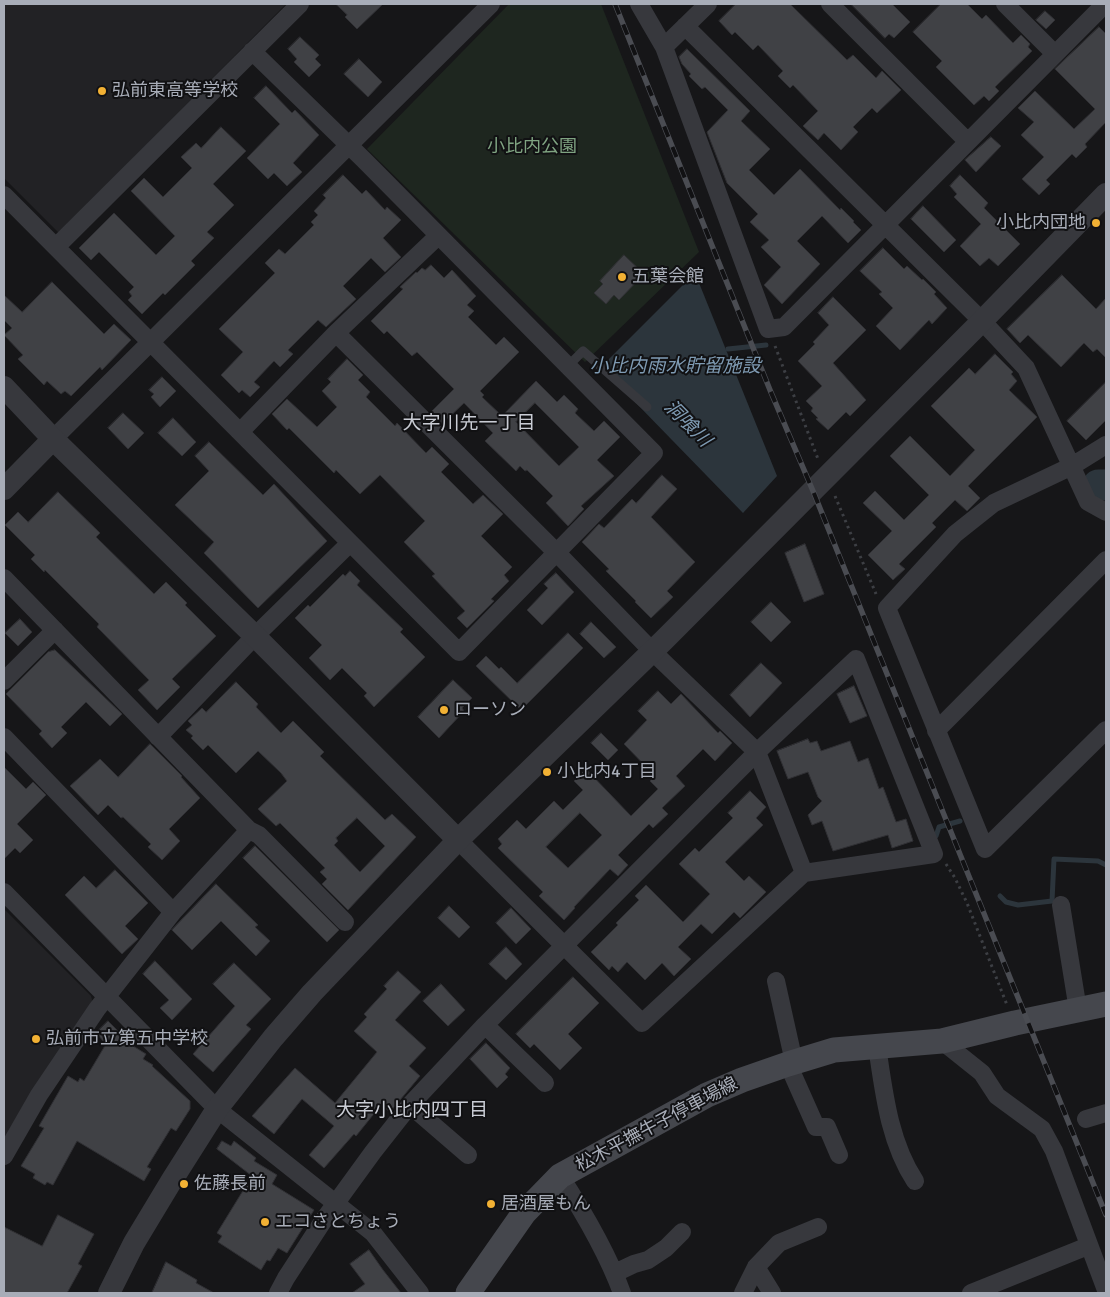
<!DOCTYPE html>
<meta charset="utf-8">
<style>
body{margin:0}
#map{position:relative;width:1110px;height:1297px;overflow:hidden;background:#161618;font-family:Signika,sans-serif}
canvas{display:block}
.frame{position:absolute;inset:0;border:5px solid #a8adb8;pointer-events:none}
</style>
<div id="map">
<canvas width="1110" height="1297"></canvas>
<div class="frame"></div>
</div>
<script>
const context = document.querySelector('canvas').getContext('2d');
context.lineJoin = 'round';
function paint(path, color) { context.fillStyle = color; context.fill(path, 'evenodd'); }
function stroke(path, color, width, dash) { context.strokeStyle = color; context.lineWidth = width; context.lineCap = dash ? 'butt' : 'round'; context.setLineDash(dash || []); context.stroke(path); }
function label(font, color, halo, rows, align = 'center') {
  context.font = font + ' Signika,"Noto Sans JP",sans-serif'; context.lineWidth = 4; context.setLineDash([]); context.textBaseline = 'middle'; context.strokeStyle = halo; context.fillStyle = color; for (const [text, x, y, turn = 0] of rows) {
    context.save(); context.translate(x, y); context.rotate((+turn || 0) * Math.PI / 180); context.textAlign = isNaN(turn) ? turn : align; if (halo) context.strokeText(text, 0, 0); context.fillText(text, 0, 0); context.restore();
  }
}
paint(new Path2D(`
 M4,4h282l-227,229 -55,-55z
 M4,909l87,87 2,7 -89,138z`), '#222225');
paint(new Path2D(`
 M509,4h92l98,248 -114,110 -218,-213z`), '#1e261f');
paint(new Path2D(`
 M695,273l82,203 -34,37 -142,-146z`), '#2c353c');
stroke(new Path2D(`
 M728,349l38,-4
 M936,836l3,-9 21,-6
 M1000,896l6,6 12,3 34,-4 2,-42 44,2 8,4`), '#2c353c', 5);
stroke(new Path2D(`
 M1098,485h8`), '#2c353c', 31);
const building = new Path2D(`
 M336,4h47l-26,25 -12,-12 2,-2z
 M736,4h54l57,56 6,-5 23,23 6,-7 19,19 -24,23 -5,-5 -19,19 5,5 -17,18 -17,-17 -6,7 -15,-14 15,-15 -25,-26 -3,3 -12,-12 5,-5 -25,-26 -5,5 -18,-18 -3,3 -13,-14z
 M851,4h41l18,18 -16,16 -5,-4 -4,4z
 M941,4h26l15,15 4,-4 27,28 8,-8 9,9 -2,3 4,4 -37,36 4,4 -10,10 -5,-5 -10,9 -38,-38 6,-6 -29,-29z
 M1045,11l10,9 -9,9 -10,-9z
 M1099,27l7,7v88l-21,22 2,3 -11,11 -4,-4 -26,26 4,4 -11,11 -17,-16 22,-22 -23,-22 13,-13 -16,-14 17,-17 39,38 21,-20 -40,-40z
 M300,37l19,18 -4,4 6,6 -12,12 -15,-15 3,-3 -9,-10z
 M687,49l63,62 -9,10 29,28 -21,21 25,25 26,-26 40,41 1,-2 13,13 -1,1 8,8 -13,13 -26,-27 -25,25 23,23 -38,40 -18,-19 17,-18 -20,-20 8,-7 -19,-18 8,-8 -31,-31 -20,-51 21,-22 -23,-23 -3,2 -13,-13 2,-2 -9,-10 -3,-7z
 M359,59l23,23 -14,15 -24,-23z
 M266,86l26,27 3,-3 24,25 -26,28 9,9 -15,14 -13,-13 -6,6 -21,-21 33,-34 -26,-26z
 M221,127l25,24 -33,33 21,21 -27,27 7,6 -23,23 4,4 -30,30 -2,-2 -21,21 -14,-14 4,-4 -3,-4 5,-5 -35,-35 -8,8 -12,-12 35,-35 42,42 19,-19 -44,-45 13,-13 19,19 29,-29 -11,-11 15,-14 5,5z
 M991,137l10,9 -25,26 -11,-12z
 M343,175l19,19 4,-4 19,20 2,-3 14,13 -18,18 18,19 -16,15 -14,-14 -28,28 13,13 -30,28 -8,-7 -30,30 5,4 -13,13 -6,-6 -20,21 6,5 -10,10 -8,-7 -3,3 -18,-18 22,-23 -24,-23 56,-56 -10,-10 14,-14 6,5 29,-29 -3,-3 7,-7 -4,-4 12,-13 -3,-3z
 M960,175l28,28 -4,5 36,36 -22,22 -9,-8 -9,8 -20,-20 21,-22 -27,-27 3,-3 -7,-8z
 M923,206l33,34 -12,12 -33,-33z
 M883,248l21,21 3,-3 15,14 1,-1 13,13 -2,2 13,14 -15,16 -3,-4 -29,30 -24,-24 17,-18 -14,-14 3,-2 -22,-21z
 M624,255l20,19 -25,26 -5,-5 -8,9 -12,-11 9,-9 -3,-3z
 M431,265l13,13 8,-8 24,26 -9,9 7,6 -6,6 28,28 8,-8 15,15 -39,39 4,4 -2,2 20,19 34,-35 21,21 7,-7 14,14 -3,4 19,18 10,-10 16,16 -23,23 17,16 -33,30 3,3 -16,17 -22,-23 7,-7 -26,-26 -2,1 -5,-5 -4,5 -31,-30 8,-8 -29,-30 -22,21 -11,-12 23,-23 -37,-37 -5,4 -25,-25 -3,3 -13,-13 32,-32 -3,-2 16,-15 1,1 5,-5 3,2zM535,403l44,44 -20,19 -43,-44z
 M1062,275l34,34 10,-11v60l-9,-9 -4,3 -9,-9 -23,24 -33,-32 -8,8 -13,-14z
 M52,282l52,52 10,-10 17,16 -29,30 -2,-3 -29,29 -6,-5 -4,3 -14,-13 -3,4 -26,-26 5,-4 -19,-20 8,-7 -8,-8v-25l18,17z
 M833,297l33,33 -33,33 33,37 -16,16 -4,-4 -18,18 -12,-11 2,-1 -7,-7 2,-3 -7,-7 16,-15 -24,-25 17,-17 -2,-2 16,-17 -11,-12z
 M995,354l18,18 -2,2 6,7 -8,9 28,27 -69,69 12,12 -13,13 -12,-11 -23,23 4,4 -37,37 6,5 -12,11 -25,-25 24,-24 -29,-28 12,-12 29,29 25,-25 -39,-39 20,-20 40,40 25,-26 -44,-44 38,-38 6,6z
 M347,359l16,16 -5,5 12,12 -4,5 29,29 2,-3 29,30 6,-6 17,17 -8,8 32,32 10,-9 20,19 -22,22 31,31 -8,8 5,6 -18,18 3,2 -27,27 -10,-10 8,-7 -33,-35 3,-2 -31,-32 21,-21 -45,-46 -20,19 -24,-24 -2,3 -45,-45 -2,2 -15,-16 15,-15 30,28 20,-20 -15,-16 9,-9 -3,-3z
 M162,377l14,14 -16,16 -9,-10 3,-3 -5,-4z
 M1106,382v38l-20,20 -19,-19z
 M123,413l21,20 -16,16 -20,-21z
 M173,418l23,24 -14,14 -24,-23z
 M209,442l54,53 11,-11 53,57 -69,67 -54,-55 10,-11 -39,-37 34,-34 -14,-15z
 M662,475l15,14 -26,28 44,45 -28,29 6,6 -22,21 -16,-16 1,-1 -30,-30 3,-2 -27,-27 17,-18 5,4 28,-29 4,4z
 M58,492l42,41 -4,4 58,57 12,-12 21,21 -2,2 31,31 -44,43 8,8 -23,23 -19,-20 11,-10 -52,-53 2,-3 -54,-54 -1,2 -13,-13 4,-4 -30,-30 13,-13 10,10z
 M805,544l19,50 -20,8 -19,-49z
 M350,571l10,10 -3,4 46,44 -3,3 25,25 -51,50 -10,-11 3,-3 -25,-25 -12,12 -21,-22 13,-13 -27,-27 13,-13 2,2 33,-33 2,2z
 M556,573l18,19 -32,33 -15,-15 21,-22 -4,-4z
 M771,602l20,20 -20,20 -20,-20z
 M20,619l12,13 -14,14 -13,-13z
 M591,622l25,25 -12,11 -24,-24z
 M568,633l15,15 -62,62 -45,-44 10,-10 13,13 2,-2 16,16z
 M55,650l67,64 -12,12 -24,-24 -25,25 6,6 -15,15 -13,-14 3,-3 -36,-37 42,-42z
 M761,663l21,20 -32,34 -20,-22z
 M453,680l19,18 -10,10 2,3 -25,27 -21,-21z
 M236,682l22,22 -2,3 25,26 12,-12 31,31 -4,4 65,64 7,-6 24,23 -68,73 -26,-26 5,-5 -7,-7 5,-4 -45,-45 -4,3 -18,-17 29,-28 -6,-8 -23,-22 -22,22 -28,-28 -5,5 -12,-12 2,-2 -7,-6 6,-5 -4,-4 14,-13 4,4zM357,818l28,28 -25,26 -26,-27 4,-4 -2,-3z
 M854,686l13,30 -17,7 -13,-29z
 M658,691l13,13 10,-10 37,39 2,-2 12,12 -17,18 -12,-12 -27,27 9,10 -23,22 6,6 -15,14 -4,-4 -31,31 10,10 -10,11 -8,-7 -36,38 1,1 -11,12 -25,-24 4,-4 -45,-44 4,-4 -4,-5 19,-19 9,9 28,-28 9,9 20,-20 -9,-9 12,-12 45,47 27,-27 -8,-8 5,-5 -31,-32 23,-24 -9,-9zM580,813l22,22 -34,33 -22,-21z
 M601,733l17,17 -10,10 -17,-17z
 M808,739l2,4 7,-2 4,10 29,-10 8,21 10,-4 11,31 4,-2 13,35 10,-3 7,22 -21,7 -4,-13 -55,16 -11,-30 -10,4 -4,-10 14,-14 -4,-4 -10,-25 -20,7 -11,-28z
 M150,744l32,32 -1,1 19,21 -31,31 11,12 -18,19 -14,-13 3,-3 -28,-27 -2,1 -13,-13 -10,10 -28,-29 30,-27 18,18z
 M4,767l22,22 7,-7 13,13 -29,29 16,16 -13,13 -5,-5 -11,11z
 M750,791l16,16 -10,11 7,7 -38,37 19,19 5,-5 17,16 -26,26 -6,-6 -22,22 -11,-10 -23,23 13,12 -17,17 -12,-13 -17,17 -18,-18 -9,10 -6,-6 -3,4 -18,-18 27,-27 -2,-2 23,-23 -4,-4 11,-11 37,37 27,-28 -31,-30 16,-16 4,4 34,-34 -5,-5z
 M255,846l84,84 -12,12 -84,-84z
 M115,870l33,33 -23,23 13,13 -16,15 -57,-59 19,-19 12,12z
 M216,884l42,41 -3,2 15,14 -14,15 -35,-35 -29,29 -20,-20z
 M449,906l21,21 -11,11 -21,-20z
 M511,908l20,21 -15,15 -20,-21z
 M506,947l16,17 -16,16 -17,-16z
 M155,961l37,38 -20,21 -12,-12 9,-8 -26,-26z
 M234,963l37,36 -25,26 5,4 -38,43 -20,-18 42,-48 -22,-22z
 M398,971l23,21 -26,28 31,28 -17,18 11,10 -30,36 -9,-7 -25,31 -2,-2 -30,34 -15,-13 25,-29 -32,-27 -28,35 -22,-18 43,-48 40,35 42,-51 -23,-21 13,-14 -3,-3 23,-25 -3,-3z
 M573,977l26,26 -31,31 14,14 -22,22 -26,-26 -4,4 -14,-14z
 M441,984l24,26 -17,16 -25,-25z
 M108,1021l25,25 13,8 -3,5 10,6 -1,1 38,35v8l-14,22 -5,-3 -24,39 4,2 -7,12 -67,-40 -24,44 -6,-3 -2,3 -12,-7 2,-4 -14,-8 23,-38 -5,-2 29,-50 10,6 2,-4 4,3 22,-37 -10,-11z
 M486,1043l24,25 -5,6 3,3 -11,11 -27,-29z
 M222,1141l9,5 3,-5 22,17 -2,3 23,14 -5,9 42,26 -27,43 -9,-5 -8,13 -3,-1 -6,10 -43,-28 4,-6 -5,-3 35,-57 -35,-27z
 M58,1215l36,19 -16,30 4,2 -15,27h-63v-66l38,19z
 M369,1250l14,20 18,23h-49l13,-9 -15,-20z
 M166,1262l31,18 -1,3 18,10h-62z`);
paint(building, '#404145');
stroke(building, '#303034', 1);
stroke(new Path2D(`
 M775,346l43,113
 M835,496l41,98
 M946,864l9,14 12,25 40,102`), '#3d3f44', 3, [2.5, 4]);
stroke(new Path2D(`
 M568,366l15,-15 64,56`), '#37383d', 9);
stroke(new Path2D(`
 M639,4l25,43 104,282 16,-2 321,-323
 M830,4l138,138
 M1005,4l50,50
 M685,26l297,295 44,47 62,134 18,10
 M664,47l44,-43
 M4,195l455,457 195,-199 -291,-294 -111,-108
 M56,247l244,-243
 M336,333l221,220 96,99 104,100 47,121
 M240,432l96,-99 102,-97
 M53,439l438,-435
 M1106,445l-34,21 -78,37 -39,31 -68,74 98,241 121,-119
 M4,578l245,252 -76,82 -76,97 -58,86 -35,61
 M4,681l51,-51
 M936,731l170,-171
 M4,737l169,175
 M158,737l97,-101 95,-93
 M249,830l10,5 86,87
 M4,892l213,217 156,124 47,60
 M1061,905l17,105
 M776,981l18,81
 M485,1025l60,58
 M942,1041l40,32 15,23 45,33 12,22 52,139
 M877,1046c7,47 12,95 38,135
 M788,1064l28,63h11l12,28
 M410,1105l58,50
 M1086,1119l20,-6
 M560,1176c24,37 47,76 62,117
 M756,1267l16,26
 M615,1273l19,-9 14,-4 18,-12 16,-16
 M278,1293l8,-15 39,-60 48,-66 37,-47 75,-80 272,-273 99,-93 78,195 -130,19 -162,150 -184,-183
 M743,1293l13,-26 23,-24 39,-16
 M971,1293l117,-47`), '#37383d', 18);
stroke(new Path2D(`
 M4,387l49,52 202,197 203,204
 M4,489l49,-50
 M109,1293l25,-50 38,-63 45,-71 56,-71 39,-45 146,-153 206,-200 318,-319 124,-127`), '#37383d', 22);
stroke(new Path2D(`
 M468,1293l56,-80 36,-37 147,-81 35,-15 46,-16 46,-14 108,-9 73,-18 91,-19`), '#45474d', 25);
const rail = new Path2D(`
 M615,4l155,386 43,101 293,724`);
stroke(rail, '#4a4c52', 5.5);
stroke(rail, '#111113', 4, [11]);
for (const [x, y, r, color] of [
 [102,91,5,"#f2b134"],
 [1096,223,5,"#f2b134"],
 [622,277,5,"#f2b134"],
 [444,710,5,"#f2b134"],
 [547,772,5,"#f2b134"],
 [36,1039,5,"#f2b134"],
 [184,1184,5,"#f2b134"],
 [491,1204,5,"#f2b134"],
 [265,1222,5,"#f2b134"]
]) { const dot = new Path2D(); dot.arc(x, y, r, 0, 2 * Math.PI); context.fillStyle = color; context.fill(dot); stroke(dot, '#111113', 2); }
label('18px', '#a8adb8', '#111113', [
 ["弘前東高等学校",112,91],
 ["小比内団地",1086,223,"right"],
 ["五葉会館",632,277],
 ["ローソン",454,710],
 ["小比内4丁目",557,772],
 ["弘前市立第五中学校",46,1039],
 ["佐藤長前",194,1184],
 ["居酒屋もん",501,1204],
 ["エコさとちょう",275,1222]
], 'left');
label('18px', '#7fa381', '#111113', [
 ["小比内公園",532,147]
]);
label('18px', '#a8adb8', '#111113', [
 ["松木平撫牛子停車場線",657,1125,-28]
]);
label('italic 19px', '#7f9bb3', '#111113', [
 ["小比内雨水貯留施設",675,367],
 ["洞喰川",687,424,45]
]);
label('19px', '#c9ccd4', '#111113', [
 ["大字川先一丁目",469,424],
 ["大字小比内四丁目",412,1111]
]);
</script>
